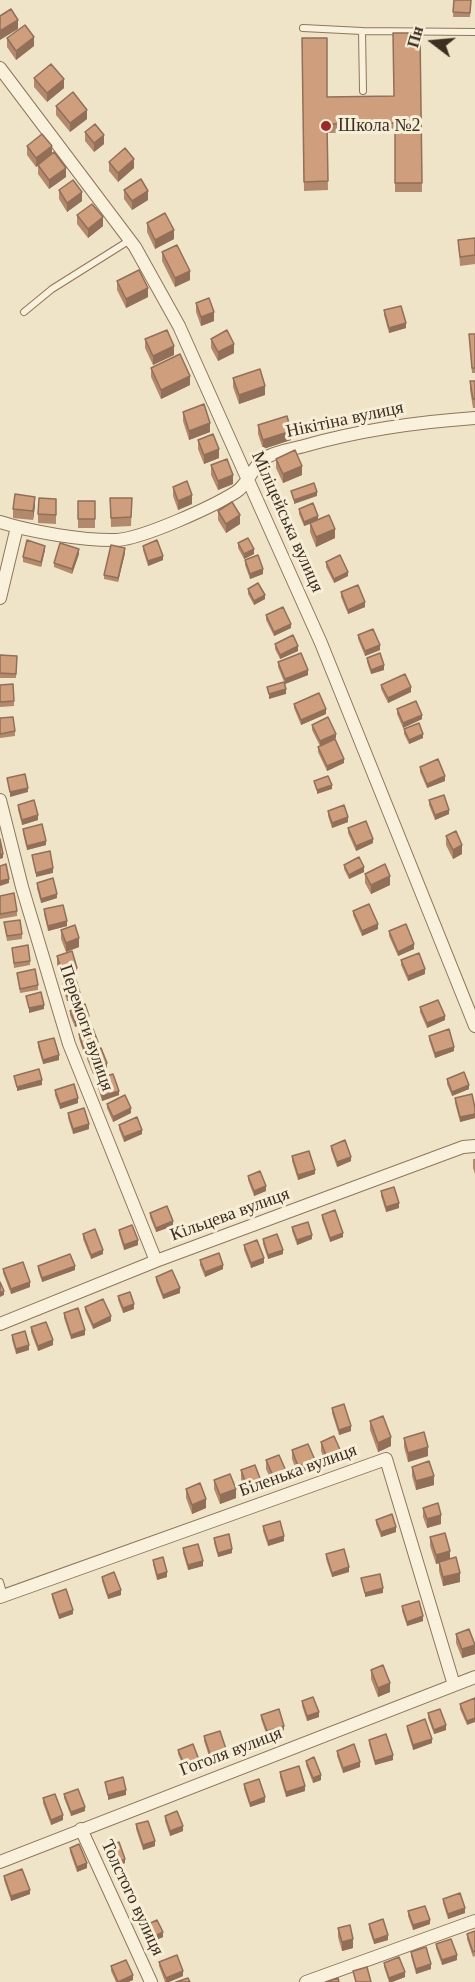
<!DOCTYPE html>
<meta charset="utf-8">
<style>
body{margin:0}
#map{position:relative;width:475px;height:1982px;overflow:hidden;background:#f0e4c8;font-family:"Times New Roman",serif}
canvas{display:block}
.north{position:absolute;left:403px;top:12px;width:60px;height:60px;-webkit-text-stroke:4px #f7eed8;paint-order:stroke;rotate:286deg;font-size:16px;font-weight:700;line-height:24px;text-align:center;color:#3d2e20}
.north::after{content:'';display:block;margin:auto;width:21px;height:27px;background:#3d2e20;clip-path:polygon(50% 0,100% 100%,50% 72%,0 100%)}
</style>
<div id="map">
<canvas width="475" height="1982"></canvas>
<div class="north">Пн</div>
</div>
<script>
const context = document.querySelector('canvas').getContext('2d');
context.lineJoin = 'round';
function stroke(path, color, width, dash) { context.strokeStyle = color; context.lineWidth = width; context.lineCap = dash ? 'butt' : 'round'; context.setLineDash(dash || []); context.stroke(path); }
function paint(path, color) { context.fillStyle = color; context.fill(path, 'evenodd'); }
function label(font, color, halo, rows, align = 'center') {
  context.font = font + ' "Times New Roman",serif'; context.lineWidth = 6; context.setLineDash([]); context.textBaseline = 'middle'; context.strokeStyle = halo; context.fillStyle = color; for (const [text, x, y, turn = 0] of rows) {
    context.save(); context.translate(x, y); context.rotate((+turn || 0) * Math.PI / 180); context.textAlign = isNaN(turn) ? turn : align; if (halo) context.strokeText(text, 0, 0); context.fillText(text, 0, 0); context.restore();
  }
}
const service = new Path2D(`
 M303,28l59,3
 M363,91l-1,-60 113,1
 M24,312l28,-23 78,-49
 M0,1582l4,14`);
const minor = new Path2D(`
 M0,68l135,179 44,79 142,317 154,383
 M0,522c31,10 85,19 117,18 27,-2 95,-33 119,-48 13,-8 17,-29 33,-36 10,-5 24,-7 35,-10 56,-16 113,-24 171,-28
 M0,598l17,-71
 M0,800l22,87 47,157 87,217
 M0,1324l156,-63 307,-114 12,-1
 M0,1597l386,-138 68,226
 M81,1829l70,153
 M0,1862l475,-185
 M306,1982l169,-61`);
stroke(service, '#8d765c', 8);
stroke(minor, '#8d765c', 14);
stroke(service, '#faf1dc', 6);
stroke(minor, '#faf1dc', 12);
paint(new Path2D(`
 M454,0h17l-1,17h-17z
 M420,33l2,159h-27v-60l-68,1 1,57 -24,1 -2,-153 25,59 67,-1z
 M7,38l27,8 -18,14 -9,-13z
 M34,78l30,10 -17,14 -13,-15z
 M56,106l31,13 -17,13 -14,-17z
 M85,132l19,12 -10,8 -9,-11z
 M27,146l25,8 14,23 -17,12 -11,-15v-8l-2,1 -9,-12z
 M109,162l25,6 -16,14 -9,-11z
 M59,190l23,11 -15,11 -8,-13z
 M124,190l24,10 -16,10 -8,-11z
 M77,215l26,11 -15,12 -11,-14z
 M147,223l27,16 -19,10 -8,-17z
 M475,238v26l-15,2 -2,-26z
 M162,252l28,28 -15,7 -13,-26z
 M117,281l31,16 -22,11 -9,-18z
 M196,303l18,18 -13,5 -5,-14z
 M384,310l22,18 -17,5 -5,-18z
 M469,334h6v39h-3z
 M145,339l29,16 -21,10 -8,-17z
 M211,339l23,14 -16,8 -7,-13z
 M151,368l39,17 -29,14 -10,-22z
 M233,378l32,17 -26,9 -6,-17z
 M470,381h5v27h-2l-3,-18z
 M183,412l27,20 -21,8 -6,-19z
 M258,425l33,15 -28,9 -5,-15z
 M198,440l21,18 -15,6 -6,-15z
 M276,459l26,16 -19,8 -7,-15z
 M211,465l22,19 -15,6 -7,-15z
 M173,487l19,17 -14,6 -5,-14z
 M110,498h22l-1,28 -20,1z
 M78,501h17v27h-17z
 M35,506l-2,14 -20,-2v-9z
 M56,508v16l-18,-1v-9z
 M299,509l19,10 17,19 -19,9 -6,-15v-8l-6,2 -5,-12z
 M218,511l22,13 -14,9 -8,-13z
 M238,543l16,11 -10,5 -6,-11z
 M143,546l20,14 -15,6 -5,-16z
 M45,550l-4,17 -18,-5v-5z
 M125,553l-7,29 -14,-3v-4z
 M79,554l-7,20 -18,-7v-4z
 M245,560l18,14 -13,5 -5,-14z
 M326,562l22,14 -14,7 -8,-16z
 M248,589l17,10 -11,6 -6,-11z
 M341,592l24,15 -17,7 -7,-17z
 M266,615l25,13 -17,8 -8,-16z
 M358,635l22,15 -15,6 -7,-17z
 M275,644l23,7 -18,8 -5,-10z
 M0,655l17,1 -1,22h-16z
 M367,658l17,12 -13,4 -4,-12z
 M278,662l30,13 -23,9 -7,-17z
 M0,685l14,16v5l-14,1z
 M381,685l30,7 -23,11 -7,-14z
 M294,704l32,10 -25,11 -7,-17z
 M397,709l25,10 -19,9 -6,-14z
 M0,718l15,13v5l-15,2z
 M312,725l24,13 -16,8 -8,-16z
 M404,729l19,9 -14,6 -5,-10z
 M318,747l26,16 -17,8 -9,-19z
 M420,767l25,14 -18,7 -7,-16z
 M429,800l20,14 -14,6 -6,-15z
 M18,805l20,15 -16,5 -4,-15z
 M328,811l20,11 -16,6 -4,-12z
 M348,828l25,15 -17,8 -8,-18z
 M23,829l23,16 -19,5 -4,-17z
 M446,836l16,18 -9,5 -7,-14z
 M344,865l20,7 -15,7 -5,-10z
 M365,874l25,11 -19,9 -6,-11z
 M37,883l20,15 -16,5 -4,-15z
 M0,896l17,15v5l-17,3z
 M44,909l23,17 -19,5 -4,-17z
 M353,911l25,18 -16,7 -9,-21z
 M4,922l18,12v5l-15,2z
 M61,930l18,17 -13,5 -5,-13z
 M389,931l25,18 -16,7 -9,-20z
 M12,948l18,13v4l-16,3z
 M57,956l20,21 -15,4 -5,-16z
 M401,960l24,14 -17,7 -7,-16z
 M17,973l21,12v5l-18,3z
 M63,983l17,14 -13,4 -4,-13z
 M420,1007l25,13 -18,8 -7,-16z
 M70,1011l19,9 -14,7 -5,-12z
 M79,1034l19,13 -15,4 -4,-13z
 M429,1036l25,15 -19,7 -6,-18z
 M38,1042l21,18 -16,4 -5,-17z
 M87,1054l20,14 -14,6 -6,-15z
 M97,1079l22,16 -17,6 -5,-17z
 M447,1079l22,10 -17,7 -5,-12z
 M55,1090l23,13 -18,6 -5,-14z
 M455,1098l20,10v10l-15,4 -5,-19z
 M107,1104l24,9 -18,9 -6,-14z
 M68,1113l21,16 -16,5 -5,-16z
 M119,1125l23,9 -18,8 -5,-13z
 M331,1146l20,15 -14,6 -6,-17z
 M292,1156l23,18 -17,6 -6,-19z
 M473,1159h2v15l-2,-6z
 M248,1176l18,15 -12,5 -6,-16z
 M381,1191l18,17 -13,4 -5,-16z
 M150,1213l23,13 -17,6 -6,-15z
 M322,1215l21,22 -13,5 -8,-23z
 M292,1227l20,12 -15,6 -5,-14z
 M119,1230l19,15 -14,5 -5,-16z
 M83,1234l20,20 -12,5 -8,-20z
 M263,1239l20,15 -15,5 -5,-15z
 M244,1245l20,18 -13,5 -7,-18z
 M200,1260l23,9 -18,8 -5,-12z
 M38,1266l37,4 -33,12 -4,-12z
 M3,1269l27,18 -19,7 -8,-21z
 M156,1277l24,16 -17,6 -7,-18z
 M118,1296l16,13 -11,4 -5,-13z
 M85,1307l26,14 -18,8 -8,-18z
 M64,1313l21,22 -14,4 -7,-21z
 M31,1327l22,18 -15,6 -7,-19z
 M12,1335l17,15 -13,4 -4,-14z
 M332,1408l19,23 -12,4 -7,-22z
 M370,1421l21,25 -13,6 -8,-22z
 M404,1438l24,18 -20,6 -4,-15z
 M321,1442l20,19 -14,6 -6,-16z
 M292,1450l23,19 -17,6 -6,-16z
 M266,1460l20,20 -13,5 -7,-16z
 M412,1467l22,18 -18,5 -4,-14z
 M241,1470l20,20 -14,5 -6,-16z
 M214,1480l22,18 -16,6 -6,-15z
 M186,1489l20,19 -14,6 -6,-16z
 M423,1508l18,16 -14,4 -4,-11z
 M376,1520l20,12 -15,5 -5,-13z
 M263,1526l21,15 -16,5 -5,-15z
 M430,1537l20,22 10,23 -17,4 -4,-15v-8l-3,1 -6,-18z
 M214,1538l18,15 -14,4 -4,-14z
 M183,1548l20,18 -15,4 -5,-17z
 M326,1554l23,18 -17,5 -6,-18z
 M153,1560l14,17 -10,3 -4,-16z
 M102,1577l19,18 -13,4 -6,-18z
 M52,1594l21,20 -14,5 -7,-21z
 M402,1606l21,15 -16,5 -5,-15z
 M456,1634l19,20 -13,4 -6,-15z
 M371,1670l19,22 -12,5 -7,-18z
 M475,1698l-8,27 -7,-16v-5z
 M302,1701l17,16 -12,4 -5,-15z
 M428,1713l18,17 -12,4 -6,-16z
 M261,1715l23,15 -17,6 -6,-17z
 M407,1726l25,17 -19,7 -6,-20z
 M204,1736l22,17 -16,6 -6,-18z
 M369,1740l24,20 -18,5 -6,-21z
 M178,1750l21,15 -14,5 -7,-16z
 M337,1751l23,16 -17,6 -6,-17z
 M306,1761l15,19 -8,3 -7,-18z
 M280,1772l25,19 -19,6 -6,-20z
 M244,1784l21,18 -15,5 -6,-18z
 M64,1794l21,17 -14,5 -7,-18z
 M43,1798l20,22 -12,5 -8,-22z
 M165,1816l18,15 -13,5 -5,-15z
 M136,1824l19,22 -12,4 -7,-21z
 M70,1848l17,20 -10,4 -7,-20z
 M104,1849l21,14 -14,6 -7,-16z
 M4,1876l26,18 -19,7 -7,-21z
 M443,1899l22,14 -17,6 -5,-16z
 M408,1911l22,13 -17,6 -5,-14z
 M369,1924l19,16 -14,4 -5,-15z
 M144,1926l19,11 -14,6 -5,-12z
 M338,1928l15,20 -11,3 -4,-14z
 M475,1931v25l-2,1 -6,-18v-5z
 M436,1944l21,16 -15,5 -6,-17z
 M411,1952l20,17 -15,5 -5,-18z
 M159,1962l24,14 -14,6h-4l-6,-16z
 M384,1963l21,14 -13,5h-3l-5,-15z
 M111,1966l22,14 -5,2h-12l-5,-11z`), '#b2896c');
paint(new Path2D(`
 M18,20v9l-18,11v-9z
 M34,37v9l-18,14v-9z
 M64,79v9l-17,14v-9z
 M87,110v9l-17,13v-9z
 M104,135v9l-10,8v-9z
 M52,146v9l-16,12v-9z
 M134,159v9l-16,14v-9z
 M66,168v9l-17,12v-9z
 M148,191v9l-16,10v-9z
 M82,192v9l-15,11v-9z
 M103,217v9l-15,12v-9z
 M174,230v9l-19,10v-9z
 M190,271v9l-15,7v-9z
 M148,288v9l-22,11v-9z
 M214,312v9l-13,5v-9z
 M406,323v5l-17,5v-5z
 M234,344v9l-16,8v-9z
 M174,346v9l-21,10v-9z
 M190,376v9l-29,14v-9z
 M265,386v9l-26,9v-9z
 M210,423v9l-21,8v-9z
 M291,431v9l-28,9v-9z
 M219,449v9l-15,6v-9z
 M302,466v9l-19,8v-9z
 M233,475v9l-15,6v-9z
 M317,492v4l-23,8v-4z
 M192,495v9l-14,6v-9z
 M35,497v9l-2,14v-9z
 M240,515v9l-14,9v-9z
 M318,516v4l-14,6v-4z
 M335,529v9l-19,9v-10z
 M45,546v4l-4,17v-5z
 M125,548v5l-7,29v-4z
 M79,549v5l-7,20v-5z
 M254,549v5l-10,5v-5z
 M163,556v4l-15,6v-5z
 M263,569v5l-13,5v-5z
 M348,572v4l-14,7v-4z
 M265,595v4l-11,6v-4z
 M365,602v5l-17,7v-4z
 M291,624v4l-17,8v-4z
 M380,645v5l-15,6v-5z
 M298,646v5l-18,8v-4z
 M384,665v5l-13,4v-4z
 M308,670v5l-23,9v-5z
 M411,687v5l-23,11v-5z
 M286,689v5l-17,5v-5z
 M326,709v5l-25,11v-5z
 M422,715v4l-19,9v-5z
 M336,734v4l-16,8v-5z
 M423,734v4l-14,6v-4z
 M344,759v4l-17,8v-5z
 M445,776v5l-18,7v-4z
 M332,785v4l-15,5v-4z
 M28,788v4l-18,5v-5z
 M449,810v4l-14,6v-5z
 M38,815v5l-16,5v-5z
 M348,817v5l-16,6v-5z
 M373,839v4l-17,8v-5z
 M46,841v4l-19,5v-4z
 M462,845v9l-9,5v-9z
 M0,854h3v4l-3,1z
 M364,867v5l-15,7v-4z
 M53,868v5l-17,4v-4z
 M390,876v9l-19,9v-9z
 M9,879v4l-9,3v-5z
 M57,894v4l-16,5v-4z
 M67,921v5l-19,5v-5z
 M378,924v5l-16,7v-5z
 M79,938v9l-13,5v-9z
 M414,944v5l-16,7v-4z
 M77,968v9l-15,4v-9z
 M425,969v5l-17,7v-5z
 M80,993v4l-13,4v-5z
 M44,1005v4l-15,4v-5z
 M89,1016v4l-14,7v-5z
 M445,1016v4l-18,8v-5z
 M98,1042v5l-15,4v-4z
 M454,1047v4l-19,7v-5z
 M59,1055v5l-16,4v-4z
 M107,1063v5l-14,6v-5z
 M42,1080v5l-25,6v-4z
 M469,1085v4l-17,7v-4z
 M119,1091v4l-17,6v-5z
 M78,1098v5l-18,6v-5z
 M131,1108v5l-18,9v-5z
 M475,1114v4l-15,4v-5z
 M89,1124v5l-16,5v-5z
 M142,1130v4l-18,8v-5z
 M351,1157v4l-14,6v-5z
 M315,1170v4l-17,6v-5z
 M266,1186v5l-12,5v-5z
 M399,1203v5l-13,4v-5z
 M173,1221v5l-17,6v-4z
 M343,1233v4l-13,5v-4z
 M312,1235v4l-15,6v-5z
 M138,1240v5l-14,5v-5z
 M103,1250v4l-12,5v-4z
 M283,1250v4l-15,5v-4z
 M264,1258v5l-13,5v-5z
 M223,1265v4l-18,8v-5z
 M75,1266v4l-33,12v-4z
 M30,1282v5l-19,7v-5z
 M180,1288v5l-17,6v-4z
 M4,1291v4l-4,2v-4z
 M134,1304v5l-11,4v-5z
 M111,1316v5l-18,8v-4z
 M85,1330v5l-14,4v-4z
 M53,1340v5l-15,6v-5z
 M29,1345v5l-13,4v-5z
 M351,1426v5l-12,4v-5z
 M391,1437v9l-13,6v-9z
 M428,1447v9l-20,6v-9z
 M341,1452v9l-14,6v-9z
 M315,1460v9l-17,6v-9z
 M286,1471v9l-13,5v-9z
 M434,1476v9l-18,5v-9z
 M261,1481v9l-14,5v-9z
 M236,1489v9l-16,6v-9z
 M206,1499v9l-14,6v-9z
 M441,1515v9l-14,4v-9z
 M396,1527v5l-15,5v-5z
 M284,1536v5l-16,5v-5z
 M232,1549v4l-14,4v-4z
 M450,1551v9l-14,4v-9z
 M203,1561v5l-15,4v-5z
 M349,1567v5l-17,5v-4z
 M167,1572v5l-10,3v-5z
 M460,1573v9l-17,4v-9z
 M383,1588v5l-18,4v-4z
 M121,1590v5l-13,4v-4z
 M73,1610v4l-14,5v-4z
 M423,1616v5l-16,5v-4z
 M475,1645v9l-13,4v-9z
 M390,1683v9l-12,5v-9z
 M319,1712v5l-12,4v-5z
 M475,1718v4l-8,3v-4z
 M446,1725v5l-12,4v-4z
 M284,1726v4l-17,6v-5z
 M432,1739v4l-19,7v-5z
 M226,1749v4l-16,6v-5z
 M393,1755v5l-18,5v-4z
 M199,1760v5l-14,5v-4z
 M360,1762v5l-17,6v-5z
 M321,1775v5l-8,3v-5z
 M305,1786v5l-19,6v-5z
 M126,1790v5l-18,5v-5z
 M265,1797v5l-15,5v-4z
 M85,1807v4l-14,5v-4z
 M63,1815v5l-12,5v-5z
 M183,1826v5l-13,5v-5z
 M155,1841v5l-12,4v-5z
 M125,1859v4l-14,6v-4z
 M87,1863v5l-10,4v-5z
 M30,1890v4l-19,7v-5z
 M465,1908v5l-17,6v-5z
 M430,1920v4l-17,6v-5z
 M163,1932v5l-14,6v-4z
 M388,1935v5l-14,4v-4z
 M353,1939v9l-11,3v-9z
 M457,1955v5l-15,5v-5z
 M431,1964v5l-15,5v-5z
 M183,1971v5l-14,6h-3v-4z
 M405,1972v5l-13,5h-3v-4z
 M133,1975v5l-5,2h-10z`), '#916f58');
const building = new Path2D(`
 M454,0h17l-1,13 -17,-1z
 M11,9l7,11 -18,11v-15z
 M25,25l9,12 -18,14 -9,-13z
 M393,33h27l2,150h-27v-60l-68,1 1,57 -24,1 -2,-144h25v59l67,-1z
 M51,64l13,15 -17,14 -13,-15z
 M73,92l14,18 -17,13 -14,-17z
 M95,124l9,11 -10,8 -9,-11z
 M42,134l10,12 -16,12 -9,-12z
 M125,148l9,11 -16,14 -9,-11z
 M54,152l12,16 -17,12 -11,-15z
 M141,179l7,12 -16,10 -8,-11z
 M73,180l9,12 -15,11 -8,-13z
 M92,204l11,13 -15,12 -11,-14z
 M165,213l9,17 -19,10 -8,-17z
 M475,238v17l-15,2 -2,-17z
 M177,245l13,26 -15,7 -13,-26z
 M139,270l9,18 -22,11 -9,-18z
 M209,298l5,14 -13,5 -5,-14z
 M401,306l5,17 -17,5 -5,-18z
 M167,330l7,16 -21,10 -8,-17z
 M227,330l7,14 -16,8 -7,-13z
 M469,334h6v34h-3z
 M180,354l10,22 -29,14 -10,-22z
 M260,369l5,17 -26,9 -6,-17z
 M470,381h5v18h-2z
 M204,404l6,19 -21,8 -6,-19z
 M287,416l4,15 -28,9 -5,-15z
 M213,434l6,15 -15,6 -6,-15z
 M295,450l7,16 -19,8 -7,-15z
 M227,459l6,16 -15,6 -7,-16z
 M187,481l5,14 -14,6 -5,-14z
 M314,483l3,9 -23,8 -3,-9z
 M15,494l20,3 -2,14 -20,-2z
 M39,498l17,1v16l-18,-1z
 M110,498h22l-1,19 -20,1z
 M78,501h17v18h-17z
 M232,502l8,13 -14,9 -8,-13z
 M313,503l5,13 -14,6 -5,-13z
 M329,515l6,14 -19,8 -6,-14z
 M248,538l6,11 -10,5 -6,-11z
 M27,540l18,6 -4,16 -18,-5z
 M157,540l6,16 -15,5 -5,-15z
 M60,543l19,6 -7,20 -18,-6z
 M111,545l14,3 -7,30 -14,-3z
 M258,555l5,14 -13,5 -5,-14z
 M340,555l8,17 -14,7 -8,-17z
 M258,583l7,12 -11,6 -6,-12z
 M358,585l7,17 -17,8 -7,-18z
 M283,607l8,17 -17,8 -8,-17z
 M373,629l7,16 -15,6 -7,-16z
 M293,635l5,11 -18,9 -5,-11z
 M301,653l7,17 -23,9 -7,-17z
 M380,653l4,12 -13,5 -4,-12z
 M0,655l17,1 -1,18 -16,-1z
 M405,674l6,13 -23,11 -7,-13z
 M284,682l2,7 -17,5 -2,-7z
 M13,684l1,17 -14,1v-17z
 M319,693l7,16 -25,11 -7,-16z
 M416,701l6,14 -19,8 -6,-14z
 M13,717l2,14 -15,3v-16z
 M328,717l8,17 -16,7 -8,-16z
 M419,723l4,11 -14,6 -5,-11z
 M335,739l9,20 -17,7 -9,-19z
 M438,759l7,17 -18,8 -7,-17z
 M25,774l3,14 -18,4 -3,-14z
 M328,776l4,9 -15,5 -3,-9z
 M444,795l5,15 -14,5 -6,-15z
 M34,800l4,15 -16,5 -4,-15z
 M344,805l4,12 -16,6 -4,-12z
 M366,821l7,18 -17,7 -8,-18z
 M42,824l4,17 -19,5 -4,-17z
 M456,831l6,14 -9,5 -7,-14z
 M0,839l3,15h-3z
 M50,851l3,17 -17,5 -4,-18z
 M359,857l5,10 -15,8 -5,-10z
 M6,864l3,15 -9,2v-15z
 M385,864l5,12 -19,9 -6,-11z
 M53,878l4,16 -16,5 -4,-16z
 M14,893l3,18 -17,3v-18z
 M369,904l9,20 -16,7 -9,-20z
 M63,905l4,16 -19,5 -4,-17z
 M20,920l2,14 -15,2 -3,-14z
 M406,924l8,20 -16,8 -9,-21z
 M75,925l4,13 -13,5 -5,-13z
 M28,945l2,16 -16,2 -2,-15z
 M72,951l5,17 -15,4 -5,-16z
 M419,953l6,16 -17,7 -7,-16z
 M35,969l3,16 -18,4 -3,-16z
 M76,980l4,13 -13,3 -4,-13z
 M41,992l3,13 -15,3 -3,-12z
 M438,1000l7,16 -18,7 -7,-16z
 M85,1004l4,12 -14,6 -5,-11z
 M93,1029l5,13 -15,5 -4,-13z
 M449,1029l5,18 -19,6 -6,-17z
 M54,1038l5,17 -16,5 -5,-18z
 M101,1048l6,15 -14,6 -6,-15z
 M39,1069l3,11 -25,7 -3,-11z
 M464,1072l5,13 -17,7 -5,-13z
 M113,1074l6,17 -17,5 -5,-17z
 M74,1084l4,14 -18,6 -5,-14z
 M472,1094l3,14v6l-15,3 -5,-19z
 M125,1095l6,13 -18,9 -6,-13z
 M84,1108l5,16 -16,5 -5,-16z
 M137,1117l5,13 -18,7 -5,-12z
 M345,1140l6,17 -14,5 -6,-16z
 M309,1151l6,19 -17,5 -6,-19z
 M260,1171l6,15 -12,5 -6,-15z
 M394,1187l5,16 -13,4 -5,-16z
 M167,1206l6,15 -17,7 -6,-15z
 M335,1210l8,23 -13,5 -8,-23z
 M308,1222l4,13 -15,5 -5,-13z
 M132,1225l6,15 -14,5 -5,-15z
 M95,1229l8,21 -12,5 -8,-21z
 M277,1234l6,16 -15,5 -5,-16z
 M257,1240l7,18 -13,5 -7,-18z
 M219,1253l4,12 -18,7 -5,-12z
 M70,1254l5,12 -33,12 -4,-12z
 M23,1262l7,20 -19,7 -8,-20z
 M172,1270l8,18 -17,7 -7,-18z
 M0,1282l4,9 -4,2z
 M130,1292l4,12 -11,4 -5,-12z
 M103,1299l8,17 -18,9 -8,-18z
 M78,1308l7,22 -14,5 -7,-22z
 M46,1322l7,18 -15,6 -7,-19z
 M25,1331l4,14 -13,4 -4,-14z
 M344,1404l7,22 -12,4 -7,-22z
 M383,1416l8,21 -13,6 -8,-22z
 M424,1432l4,15 -20,6 -4,-15z
 M334,1436l7,16 -14,6 -6,-16z
 M308,1444l7,16 -17,6 -6,-16z
 M279,1455l7,16 -13,5 -7,-16z
 M429,1461l5,15 -18,5 -4,-14z
 M255,1465l6,16 -14,5 -6,-16z
 M230,1474l6,15 -16,6 -6,-15z
 M200,1483l6,16 -14,6 -6,-16z
 M438,1503l3,12 -14,4 -4,-11z
 M392,1514l4,13 -15,5 -5,-12z
 M280,1521l4,15 -16,5 -5,-15z
 M445,1533l5,18 -14,4 -6,-18z
 M229,1534l3,15 -14,4 -4,-15z
 M198,1544l5,17 -15,4 -5,-17z
 M344,1549l5,18 -17,6 -6,-19z
 M163,1557l4,15 -10,3 -4,-15z
 M456,1557l4,16 -17,4 -4,-15z
 M114,1572l7,18 -13,5 -6,-18z
 M380,1574l3,14 -18,5 -4,-15z
 M66,1589l7,21 -14,5 -7,-21z
 M419,1601l4,15 -16,6 -5,-16z
 M469,1629l6,16 -13,4 -6,-15z
 M383,1665l7,18 -12,5 -7,-18z
 M313,1697l6,15 -12,4 -5,-15z
 M475,1698v20l-8,3 -7,-17z
 M279,1709l5,17 -17,5 -6,-16z
 M440,1709l6,16 -12,5 -6,-17z
 M425,1719l7,20 -19,6 -6,-19z
 M220,1731l6,18 -16,5 -6,-18z
 M386,1734l7,21 -18,6 -6,-21z
 M193,1744l6,16 -14,6 -7,-16z
 M354,1744l6,18 -17,6 -6,-17z
 M314,1757l7,18 -8,3 -7,-17z
 M299,1766l6,20 -19,6 -6,-20z
 M123,1777l3,13 -18,5 -3,-13z
 M259,1779l6,18 -15,6 -6,-19z
 M78,1789l7,18 -14,5 -7,-18z
 M55,1794l8,21 -12,5 -8,-22z
 M177,1811l6,15 -13,5 -5,-15z
 M148,1821l7,20 -12,4 -7,-21z
 M119,1842l6,17 -14,6 -7,-16z
 M79,1844l8,19 -10,4 -7,-19z
 M22,1869l8,21 -19,6 -7,-20z
 M460,1893l5,15 -17,6 -5,-15z
 M425,1906l5,14 -17,5 -5,-14z
 M383,1919l5,16 -14,5 -5,-16z
 M157,1920l6,12 -14,7 -5,-13z
 M350,1925l3,14 -11,3 -4,-14z
 M475,1931v20l-2,1 -6,-18z
 M451,1939l6,16 -15,5 -6,-16z
 M426,1947l5,17 -15,5 -5,-17z
 M177,1955l6,16 -17,7 -7,-16z
 M399,1957l6,15 -16,6 -5,-15z
 M126,1960l7,15 -15,7 -7,-16z
 M367,1967l4,15h-15l-3,-11z
 M188,1978l2,4h-14z
 M338,1978l1,4h-13z`);
paint(building, '#cf9f7d');
stroke(building, '#916f58', 1.5);
for (const [x, y, r, color] of [
 [326,126,6,"#9e2a2b"]
]) { const dot = new Path2D(); dot.arc(x, y, r, 0, 2 * Math.PI); context.fillStyle = color; context.fill(dot); stroke(dot, '#f7eed8', 2); }
label('18px', '#3d2e20', '#f7eed8', [
 ["Школа №2",338,126]
], 'left');
label('18px', '#3d2e20', '#f7eed8', [
 ["Нікітіна вулиця",345,420,-12],
 ["Міліцейська вулиця",287,522,66],
 ["Перемоги вулиця",86,1028,71],
 ["Кільцева вулиця",230,1215,-20],
 ["Біленька вулиця",298,1471,-20],
 ["Гоголя вулиця",231,1752,-21],
 ["Толстого вулиця",132,1898,65]
]);
</script>
